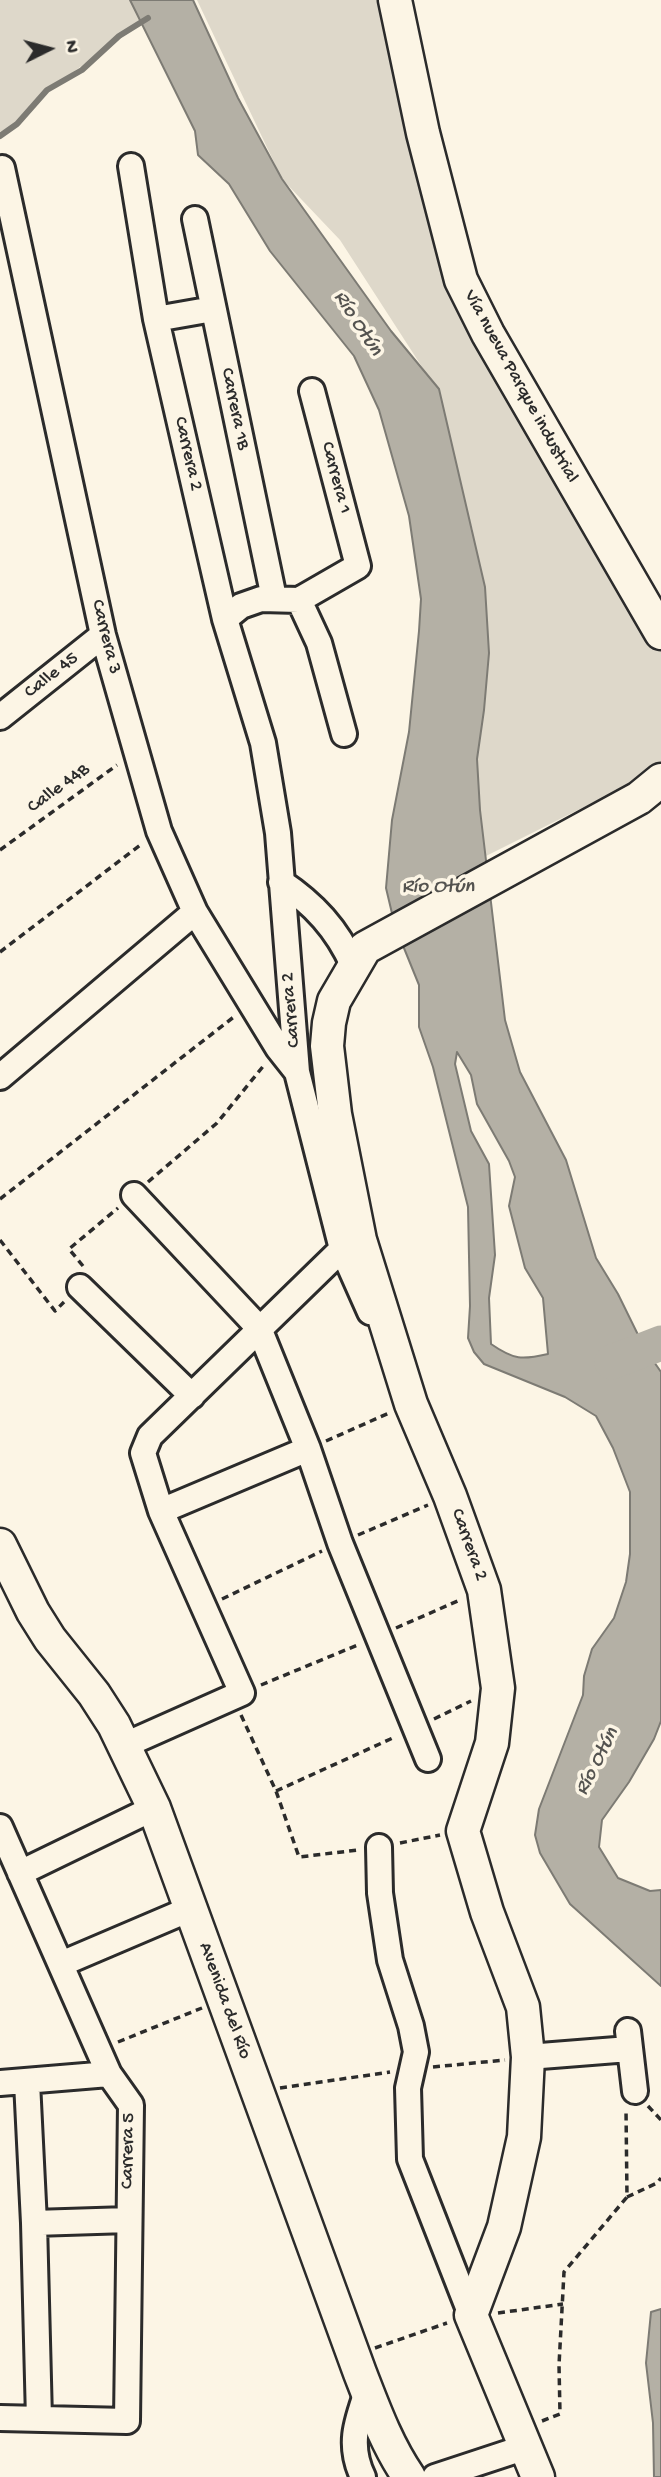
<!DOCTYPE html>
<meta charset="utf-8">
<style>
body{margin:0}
#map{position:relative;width:661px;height:2477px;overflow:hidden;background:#fcf5e5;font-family:"Gochi Hand",sans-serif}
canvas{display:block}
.north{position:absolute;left:14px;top:14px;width:70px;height:70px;-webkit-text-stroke:5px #fcf5e5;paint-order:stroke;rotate:84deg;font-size:19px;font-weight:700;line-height:28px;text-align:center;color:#2b2b2b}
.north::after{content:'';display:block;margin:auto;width:24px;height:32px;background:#2b2b2b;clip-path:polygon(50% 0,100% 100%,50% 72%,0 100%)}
</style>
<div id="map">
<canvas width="661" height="2477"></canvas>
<div class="north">N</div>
</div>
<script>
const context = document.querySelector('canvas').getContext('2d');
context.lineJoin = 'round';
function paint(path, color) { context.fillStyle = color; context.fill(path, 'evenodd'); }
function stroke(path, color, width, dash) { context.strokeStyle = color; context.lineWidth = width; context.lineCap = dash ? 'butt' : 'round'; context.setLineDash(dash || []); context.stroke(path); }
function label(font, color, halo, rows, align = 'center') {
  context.font = font + ' "Gochi Hand",sans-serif'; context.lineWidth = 7; context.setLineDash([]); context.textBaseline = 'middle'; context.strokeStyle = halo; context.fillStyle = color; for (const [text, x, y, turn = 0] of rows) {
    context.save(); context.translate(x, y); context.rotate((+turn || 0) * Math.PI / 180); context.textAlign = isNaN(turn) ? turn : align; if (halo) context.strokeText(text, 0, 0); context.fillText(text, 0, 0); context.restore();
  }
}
paint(new Path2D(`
 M0,0h162l2,7 -109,78c-19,16 -32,36 -55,47z
 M197,0h195l69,280 200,353v132l-9,8 -200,100 21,-342 -49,-161 -84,-130 -58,-61z`), '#ded8ca');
const water = new Path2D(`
 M130,0h63l45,98 44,81 109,152 48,58 46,198 4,66 -5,57 -7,49 3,51 25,210 15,52 46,88 30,98 22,36 27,55 16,23v349l-7,18 -25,43 -27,38 -3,27 19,31 32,13 11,-1v96l-91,-82 -30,-51 -5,-18 4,-26 44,-114 1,-19 8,-27 22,-31 12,-36 4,-28v-62l-17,-44 -17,-32 -31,-19 -81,-33 -10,-12 -6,-14 2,-32 -2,-99 -35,-140 -14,-40v-42l-24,-59 -9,-38 6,-68 17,-88 10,-101 2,-32 -12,-83 -30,-106 -25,-54 -84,-105 -41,-67 -31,-29 -3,-24zM457,1052l14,23 6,29 32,57 6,16 -6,29 16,62 18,30 5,56c-26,6 -34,6 -57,-10l-2,-46 6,-43 -6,-91 -18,-33 -16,-67z
 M661,2309v168h-7l-1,-54 -7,-60 5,-51z`);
paint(water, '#b4b0a5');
stroke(water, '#7d7b74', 2);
stroke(new Path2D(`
 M0,136l17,-12 30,-34 35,-20 37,-34 29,-18`), '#7d7b74', 6);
stroke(new Path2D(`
 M612,1362l49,-19`), '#b4b0a5', 35);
const minor = new Path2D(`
 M131,166l25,153 69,300 38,124 15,90 19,239 45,177 28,63
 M2,168l101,467 56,196 36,81 83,136 19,24
 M195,219l79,379
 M156,319l57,-10
 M299,600l20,43 25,91
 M225,619l16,-13 20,-7 38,1 59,-34 -46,-175
 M0,717l103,-82
 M281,882c33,22 56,47 72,83
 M0,1077l195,-165
 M134,1195l125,133 49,121 32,94 88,216
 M80,1287l112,109
 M161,1511l147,-62
 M125,1745l117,-52 -81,-182 -18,-58 7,-17 192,-187
 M0,1827l109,247 22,31 -4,316 -127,-3
 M379,1847l1,46 10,67 21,66 5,26 -8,36 2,71 61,156
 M20,1873l134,-65
 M61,1964l129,-55
 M628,2031l7,60
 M528,2057l101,-8
 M27,2082l7,141 5,196
 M0,2083l109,-9
 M34,2223l94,-3
 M363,2477c-15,-31 -7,-54 4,-85
 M435,2477l91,-30`);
const major = new Path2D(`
 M395,0l28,133 38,147 27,54 173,299
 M0,1545l33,67 17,27 44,55 20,31 40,83 206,565c14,36 27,72 49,104
 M538,2477l-67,-162 33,-88 20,-90 4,-80 -5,-50 -36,-95 -24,-81 29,-88 6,-55 -14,-98 -34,-94 -39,-92 -51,-164 -25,-126 -8,-68 2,-23 5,-22 31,-53 274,-150 22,-18`);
stroke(minor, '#2b2b2b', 30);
stroke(major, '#2b2b2b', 37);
stroke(new Path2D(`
 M0,850l117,-85
 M0,952l143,-109
 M148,1182l69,-59 48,-59
 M0,1199l235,-183
 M0,1240l55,71 9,-9
 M83,1266l-14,-17 49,-41
 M326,1441l63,-28
 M358,1535l70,-30
 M222,1599l100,-48
 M396,1628l64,-28
 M261,1685l99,-41
 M241,1715l35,76 23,66 59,-7
 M434,1719l37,-18
 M276,1791l119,-54
 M400,1843l40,-8
 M118,2042l84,-34
 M433,2067l72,-7
 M280,2088l110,-16
 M648,2106l13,14
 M627,2197l30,-14 4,-5
 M498,2313l65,-9
 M375,2348l72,-25
 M542,2421l18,-7 -1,-49 5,-93 63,-75 -1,-87`), '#2b2b2b', 3.5, [7, 5]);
stroke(minor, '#fcf5e5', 24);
stroke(major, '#fcf5e5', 32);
label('19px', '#2b2b2b', '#fcf5e5', [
 ["Vía nueva Parque industrial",520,387,61],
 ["Carrera 1B",234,409,78],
 ["Carrera 2",187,454,77],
 ["Carrera 1",335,478,75],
 ["Carrera 3",105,637,76],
 ["Calle 45",52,676,-38],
 ["Calle 44B",59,789,-36],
 ["Carrera 2",292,1010,-95],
 ["Carrera 2",468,1545,70],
 ["Avenida del Río",224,2001,70],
 ["Carrera 5",129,2151,-89]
]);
label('italic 21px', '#545350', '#fcf5e5', [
 ["Río Otún",357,324,57],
 ["Río Otún",438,888],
 ["Río Otún",598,1762,-63]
]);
</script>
